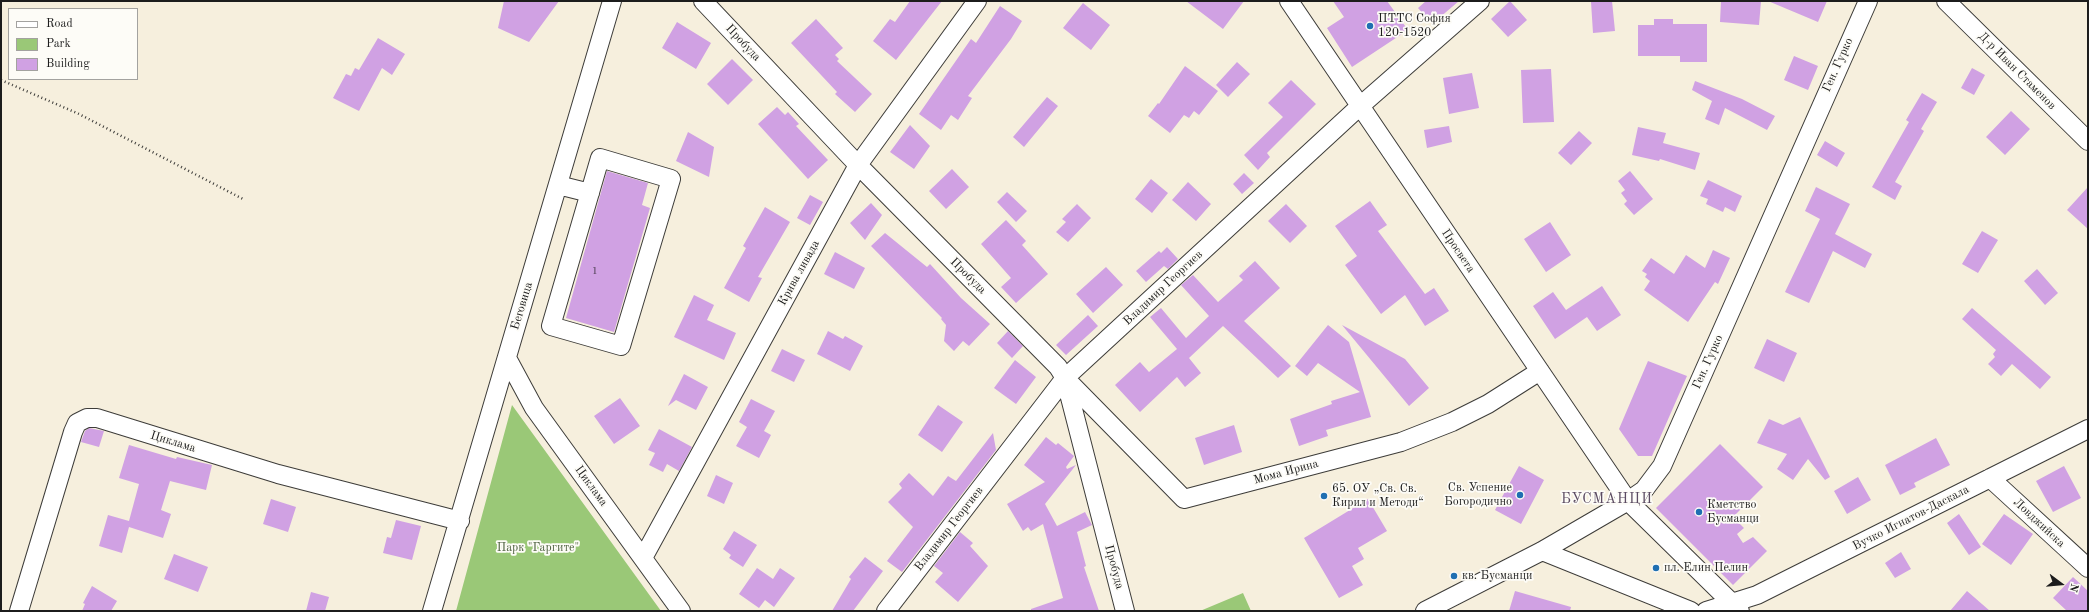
<!DOCTYPE html>
<meta charset="utf-8">
<style>
body{margin:0}
#map{position:relative;width:2089px;height:612px;overflow:hidden;background:#f6efdd;font-family:"Old Standard TT",serif}
canvas{display:block}
.frame{position:absolute;inset:0;border:2px solid #1c1c1c;pointer-events:none}
.legend{position:absolute;left:8px;top:8px;width:130px;height:72px;box-sizing:border-box;background:#fdfcf7;border:1px solid #a3a29f;margin:0;padding:5px 7px;list-style:none;font-size:12px;color:#1c1c1c}
.legend li{display:flex;align-items:center;gap:8px;height:20px}
.legend b{width:20px;border:1px solid #a3a29f}
.north{position:absolute;left:2041px;top:564px;width:40px;height:40px;-webkit-text-stroke:3px #fdfcf7;paint-order:stroke;rotate:106deg;font-size:11px;font-weight:700;line-height:16px;text-align:center;color:#1c1c1c}
.north::after{content:'';display:block;margin:auto;width:14px;height:18px;background:#1c1c1c;clip-path:polygon(50% 0,100% 100%,50% 72%,0 100%)}
</style>
<div id="map">
<canvas width="2089" height="612"></canvas>
<div class="frame"></div>
<ul class="legend">
<li><b style="height:5px;background:#fff"></b>Road</li>
<li><b style="height:11px;background:#9ac877"></b>Park</li>
<li><b style="height:11px;background:#d0a1e3"></b>Building</li>
</ul>
<div class="north">N</div>
</div>
<script>
const context = document.querySelector('canvas').getContext('2d');
context.lineJoin = 'round';
function paint(path, color) { context.fillStyle = color; context.fill(path, 'evenodd'); }
function stroke(path, color, width, dash) { context.strokeStyle = color; context.lineWidth = width; context.lineCap = dash ? 'butt' : 'round'; context.setLineDash(dash || []); context.stroke(path); }
function label(font, color, halo, rows, align = 'center') {
  context.font = font + ' "Old Standard TT",serif'; context.lineWidth = 3.5; context.setLineDash([]); context.textBaseline = 'middle'; context.strokeStyle = halo; context.fillStyle = color; for (const [text, x, y, turn = 0] of rows) {
    context.save(); context.translate(x, y); context.rotate((+turn || 0) * Math.PI / 180); context.textAlign = isNaN(turn) ? turn : align; if (halo) context.strokeText(text, 0, 0); context.fillText(text, 0, 0); context.restore();
  }
}
paint(new Path2D(`
 M512,405l149,206h-205z
 M1243,593l8,18h-51z`), '#9ac877');
paint(new Path2D(`
 M504,1h55l-30,41 -31,-14z
 M910,1h32l-46,59 -23,-19 17,-22 5,3z
 M1186,1h58l-21,28z
 M1333,1h54l21,29 -56,37 -25,-39 17,-11z
 M1426,1h33l-27,23 -14,-16z
 M1510,1l17,19 -19,17 -17,-18z
 M1612,1l3,30 -22,2 -2,-31z
 M1721,1h40l-2,24 -39,-3z
 M1768,1h59l-9,21z
 M1083,3l27,22 -19,25 -28,-22z
 M1000,6l22,15 -11,18 -43,57 4,2 -14,22 -7,-5 -10,15 -22,-16 52,-75 5,4z
 M816,19l27,29 -8,7 4,4 -2,2 35,33 -17,18 -20,-18 2,-2 -46,-49z
 M1654,19h19v5h34v38h-27v-6h-42v-31h16z
 M677,22l34,21 -15,26 -34,-21z
 M378,38l27,16 -13,21 -10,-7 -23,43 -26,-13 13,-24 5,2 4,-8 4,2z
 M1794,56l24,10 -10,24 -24,-10z
 M732,59l21,21 -25,25 -21,-21z
 M1237,62l13,12 -22,23 -12,-12z
 M1185,66l33,25 -19,24 -5,-4 -5,7 -5,-3 -14,18 -22,-17 10,-13 1,1z
 M1972,68l13,7 -11,20 -13,-7z
 M1551,69l3,53 -31,1 -2,-53z
 M1472,73l7,35 -30,6 -6,-36z
 M1291,80l25,24 -49,49 3,4 -12,13 -14,-15 39,-38 -15,-14z
 M1695,81l47,18 33,17 -8,14 -42,-22 -6,17 -14,-6 7,-18 -20,-11z
 M1922,93l15,9 -16,27 3,2 -29,51 7,4 -7,14 -23,-13 37,-65 -3,-2z
 M1047,97l11,9 -34,41 -11,-10z
 M777,107l8,8 3,-3 11,12 -3,2 32,34 -20,19 -50,-55z
 M2011,111l19,18 -25,26 -19,-18z
 M910,125l20,21 -16,23 -24,-17z
 M1449,126l3,16 -25,6 -3,-18z
 M1638,127l28,6 -3,10 37,10 -5,17 -35,-11 -1,2 -27,-6z
 M1579,131l13,12 -21,22 -13,-12z
 M688,132l26,15 -5,30 -33,-16z
 M1825,141l20,12 -8,14 -20,-12z
 M952,169l17,18 -23,22 -17,-18z
 M607,171l41,12 -6,22 8,3 -36,124 -48,-14z
 M1630,171l23,28 -19,16 -10,-11 3,-3 -6,-8 4,-3 -7,-9z
 M1244,173l10,10 -12,11 -9,-10z
 M1151,179l17,14 -16,20 -17,-14z
 M1708,180l34,16 -7,16 -10,-5 -2,5 -17,-8 2,-5 -8,-3z
 M1188,182l23,22 -15,17 -24,-21z
 M1816,187l34,17 -15,30 37,20 -7,14 -32,-17 -24,52 -24,-11 35,-73 -15,-8z
 M2088,187v42l-21,-19z
 M1007,192l20,19 -11,11 -19,-20z
 M810,195l13,7 -13,23 -13,-7z
 M1370,201l17,24 -9,6 47,63 9,-6 15,23 -24,15 -20,-31 -24,19 -36,-49 12,-9 -22,-30z
 M871,203l11,12 -17,25 -15,-17z
 M1077,204l14,14 -23,24 -12,-10 10,-10 -4,-3z
 M1286,204l21,22 -17,17 -22,-22z
 M765,207l25,15 -32,55 4,1 -13,24 -25,-14 22,-40 -3,-2z
 M1006,220l20,21 -4,4 26,29 -32,29 -15,-16 10,-9 -30,-34z
 M1550,222l21,33 -25,17 -22,-33z
 M1982,231l16,9 -20,33 -16,-9z
 M885,233l42,34 3,-3 31,34 29,26 -21,22 -6,-5 -9,10 -10,-10 2,-16 -5,-6 1,-1 -71,-72z
 M1167,247l11,12 -10,10 -4,-3 -18,16 -10,-11 23,-20 2,2z
 M1713,250l17,8 -12,26 -3,-2 -27,40 -44,-32 6,-9 -5,-4 2,-3 -5,-3 9,-13 23,16 12,-19 19,13z
 M835,252l30,16 -11,21 -30,-15z
 M1255,261l25,27 -36,33 47,45 -13,12 -55,-52 -34,32 12,15 -16,14 -8,-10 -37,35 -25,-27 25,-23 9,10 28,-23 -27,-32 11,-9 25,30 23,-22 -28,-31 12,-10 25,27 25,-22 -4,-4z
 M1106,267l17,18 -30,28 -17,-19z
 M2037,269l21,24 -13,12 -21,-24z
 M1602,286l19,29 -24,16 -10,-14 -32,22 -22,-33 20,-14 13,18z
 M694,295l20,10 -7,15 29,13 -12,27 -50,-23z
 M1972,308l79,69 -11,12 -28,-25 -11,12 -13,-12 7,-7 -2,-3 3,-4 -34,-31z
 M1088,315l10,11 -32,29 -10,-10z
 M1328,325l21,17 22,75 -45,13 2,6 -29,10 -9,-27 42,-15 -1,-3 29,-9 -42,-29 -11,13 -12,-10z
 M1342,325l63,34 24,29 -20,18z
 M828,331l15,8 2,-3 18,10 -13,25 -33,-17z
 M1008,331l15,15 -11,12 -15,-15z
 M1767,339l30,14 -13,29 -30,-14z
 M782,349l23,11 -11,22 -23,-11z
 M1015,360l21,17 -20,27 -22,-16z
 M1648,361l39,15 -35,80h-14l-19,-27z
 M684,374l24,13 -12,23 -20,-10 -8,6z
 M620,398l20,28 -26,18 -20,-28z
 M751,399l24,12 -11,20 7,4 -12,23 -23,-12 11,-19 -8,-5z
 M938,405l25,17 -21,30 -24,-17z
 M1800,417l30,60 -5,3 -17,-21 -15,21 -16,-11 10,-15 -30,-11 12,-24 14,6z
 M1234,425l8,27 -38,13 -9,-27z
 M89,428l15,3 -5,16 -18,-5 4,-11z
 M659,429l33,18 -13,24 -12,-7 -4,8 -14,-7 6,-12 -7,-3z
 M993,433l3,17 -94,122 -15,-11 26,-34 -25,-25 14,-14 -3,-4 10,-11 24,23 15,-20 8,5z
 M1046,437l10,8 2,-2 16,13 -8,11 1,2 9,-4 -31,39 12,22 28,-14 7,13 -15,7 9,34 -2,1 15,44h-68v-2l32,-11 -20,-74 -12,7 -3,-4 -5,4 -16,-27 38,-22 -21,-17z
 M1936,438l14,27 -36,18 2,4 -16,8 -15,-30z
 M1720,444l43,43 -30,30 11,11 -7,6 6,9 10,-6 14,14 -34,34 -77,-77z
 M129,445l47,14 1,-2 35,8 -6,25 -36,-9 -9,29 10,4 -8,24 -34,-11 -7,26 -23,-7 9,-31 21,6 10,-37 -20,-6z
 M1519,466l25,14 -23,44 -26,-14z
 M2064,466l17,32 -28,14 -17,-31z
 M716,475l17,8 -9,21 -17,-8z
 M1858,477l13,23 -24,14 -13,-23z
 M271,499l25,8 -8,25 -25,-8z
 M1368,499l19,32 -29,17 6,11 -12,7 11,19 -24,13 -35,-60z
 M1959,514l22,33 -12,8 -22,-32z
 M2004,514l29,20 -22,31 -29,-21z
 M396,520l25,6 -9,34 -29,-7 4,-16 4,1z
 M734,531l23,14 -14,22 -14,-9 2,-3 -8,-6z
 M960,532l13,11 -3,3 18,20 -30,36 -23,-20 8,-9 -9,-7z
 M1901,552l10,17 -16,9 -10,-15z
 M174,554l34,13 -10,25 -34,-13z
 M865,557l18,14 -30,40h-21l19,-32 -2,-2z
 M757,568l16,11 7,-11 15,10 -21,29 -9,-7 -6,8 -20,-14z
 M2073,577l15,14v20h-21l-14,-13z
 M92,586l25,15 -6,10h-29l3,-7 -2,-1z
 M1515,591l56,16 -1,4h-61z
 M1967,591l23,20h-40z
 M311,592l18,5 -4,14h-19z`), '#d0a1e3');
const minor = new Path2D(`
 M703,1l155,164 200,202 7,11 60,233
 M1289,1l339,500 112,110
 M1946,1l142,140
 M600,158l71,21 -50,167 -70,-20z
 M558,185l32,8
 M507,358l27,50 147,203
 M1066,379l118,120 217,-57 51,-20 36,-18 52,-33
 M1990,478l98,90
 M1542,551l149,60
 M643,558l215,-393 119,-164
 M19,611l54,-179 4,-9 10,-5h10l181,56 182,47
 M432,611l180,-610
 M886,611l179,-233 294,-271 121,-106
 M1425,611l117,-60 86,-50 16,-11 18,-24 206,-465
 M1706,611l51,-16 331,-166`);
stroke(minor, '#3d3c39', 20);
stroke(new Path2D(`
 M1,80l78,34 164,85`), '#3d3c39', 2.5, [1, 3]);
stroke(minor, '#fff', 18);
for (const [x, y, r, color] of [
 [1370,26,4,"#1f6fb2"],
 [1520,495,4,"#1f6fb2"],
 [1324,496,4,"#1f6fb2"],
 [1699,512,4,"#1f6fb2"],
 [1656,568,4,"#1f6fb2"],
 [1454,576,4,"#1f6fb2"]
]) { const dot = new Path2D(); dot.arc(x, y, r, 0, 2 * Math.PI); context.fillStyle = color; context.fill(dot); stroke(dot, '#fdfcf7', 1.5); }
label('10px', '#493d4e', null, [
 ["1",595,271]
]);
label('12px', '#1c1c1c', '#fdfcf7', [
 ["ПТТС София",1378,19],
 ["120-1520",1378,33],
 ["Св. Успение",1512,488,"right"],
 ["Богородично",1512,502,"right"],
 ["65. ОУ „Св. Св.",1332,489],
 ["Кирил и Методи“",1332,503],
 ["Кметство",1707,505],
 ["Бусманци",1707,519],
 ["пл. Елин Пелин",1664,568],
 ["кв. Бусманци",1462,576]
], 'left');
label('12px', '#1c1c1c', '#fdfcf7', [
 ["Пробуда",743,43,47],
 ["Ген. Гурко",1838,65,-66],
 ["Д-р Иван Стаменов",2017,71,45],
 ["Просвета",1458,251,56],
 ["Крива ливада",799,273,-61],
 ["Пробуда",968,276,45],
 ["Владимир Георгиев",1163,288,-43],
 ["Беговица",522,306,-73],
 ["Ген. Гурко",1708,362,-66],
 ["Циклама",173,442,17],
 ["Мома Ирина",1286,472,-15],
 ["Циклама",591,486,54],
 ["Вучко Игнатов-Даскала",1911,518,-27],
 ["Ловджийска",2039,523,43],
 ["Владимир Георгиев",949,529,-52],
 ["Пробуда",1114,567,75]
]);
label('12px', '#4e6140', '#fdfcf7', [
 ["Парк \"Гаргите\"",538,548]
]);
context.letterSpacing = '1px';
label('14px', '#5b4b62', '#fdfcf7', [
 ["БУСМАНЦИ",1607,499]
]);
context.letterSpacing = '0px';
</script>
